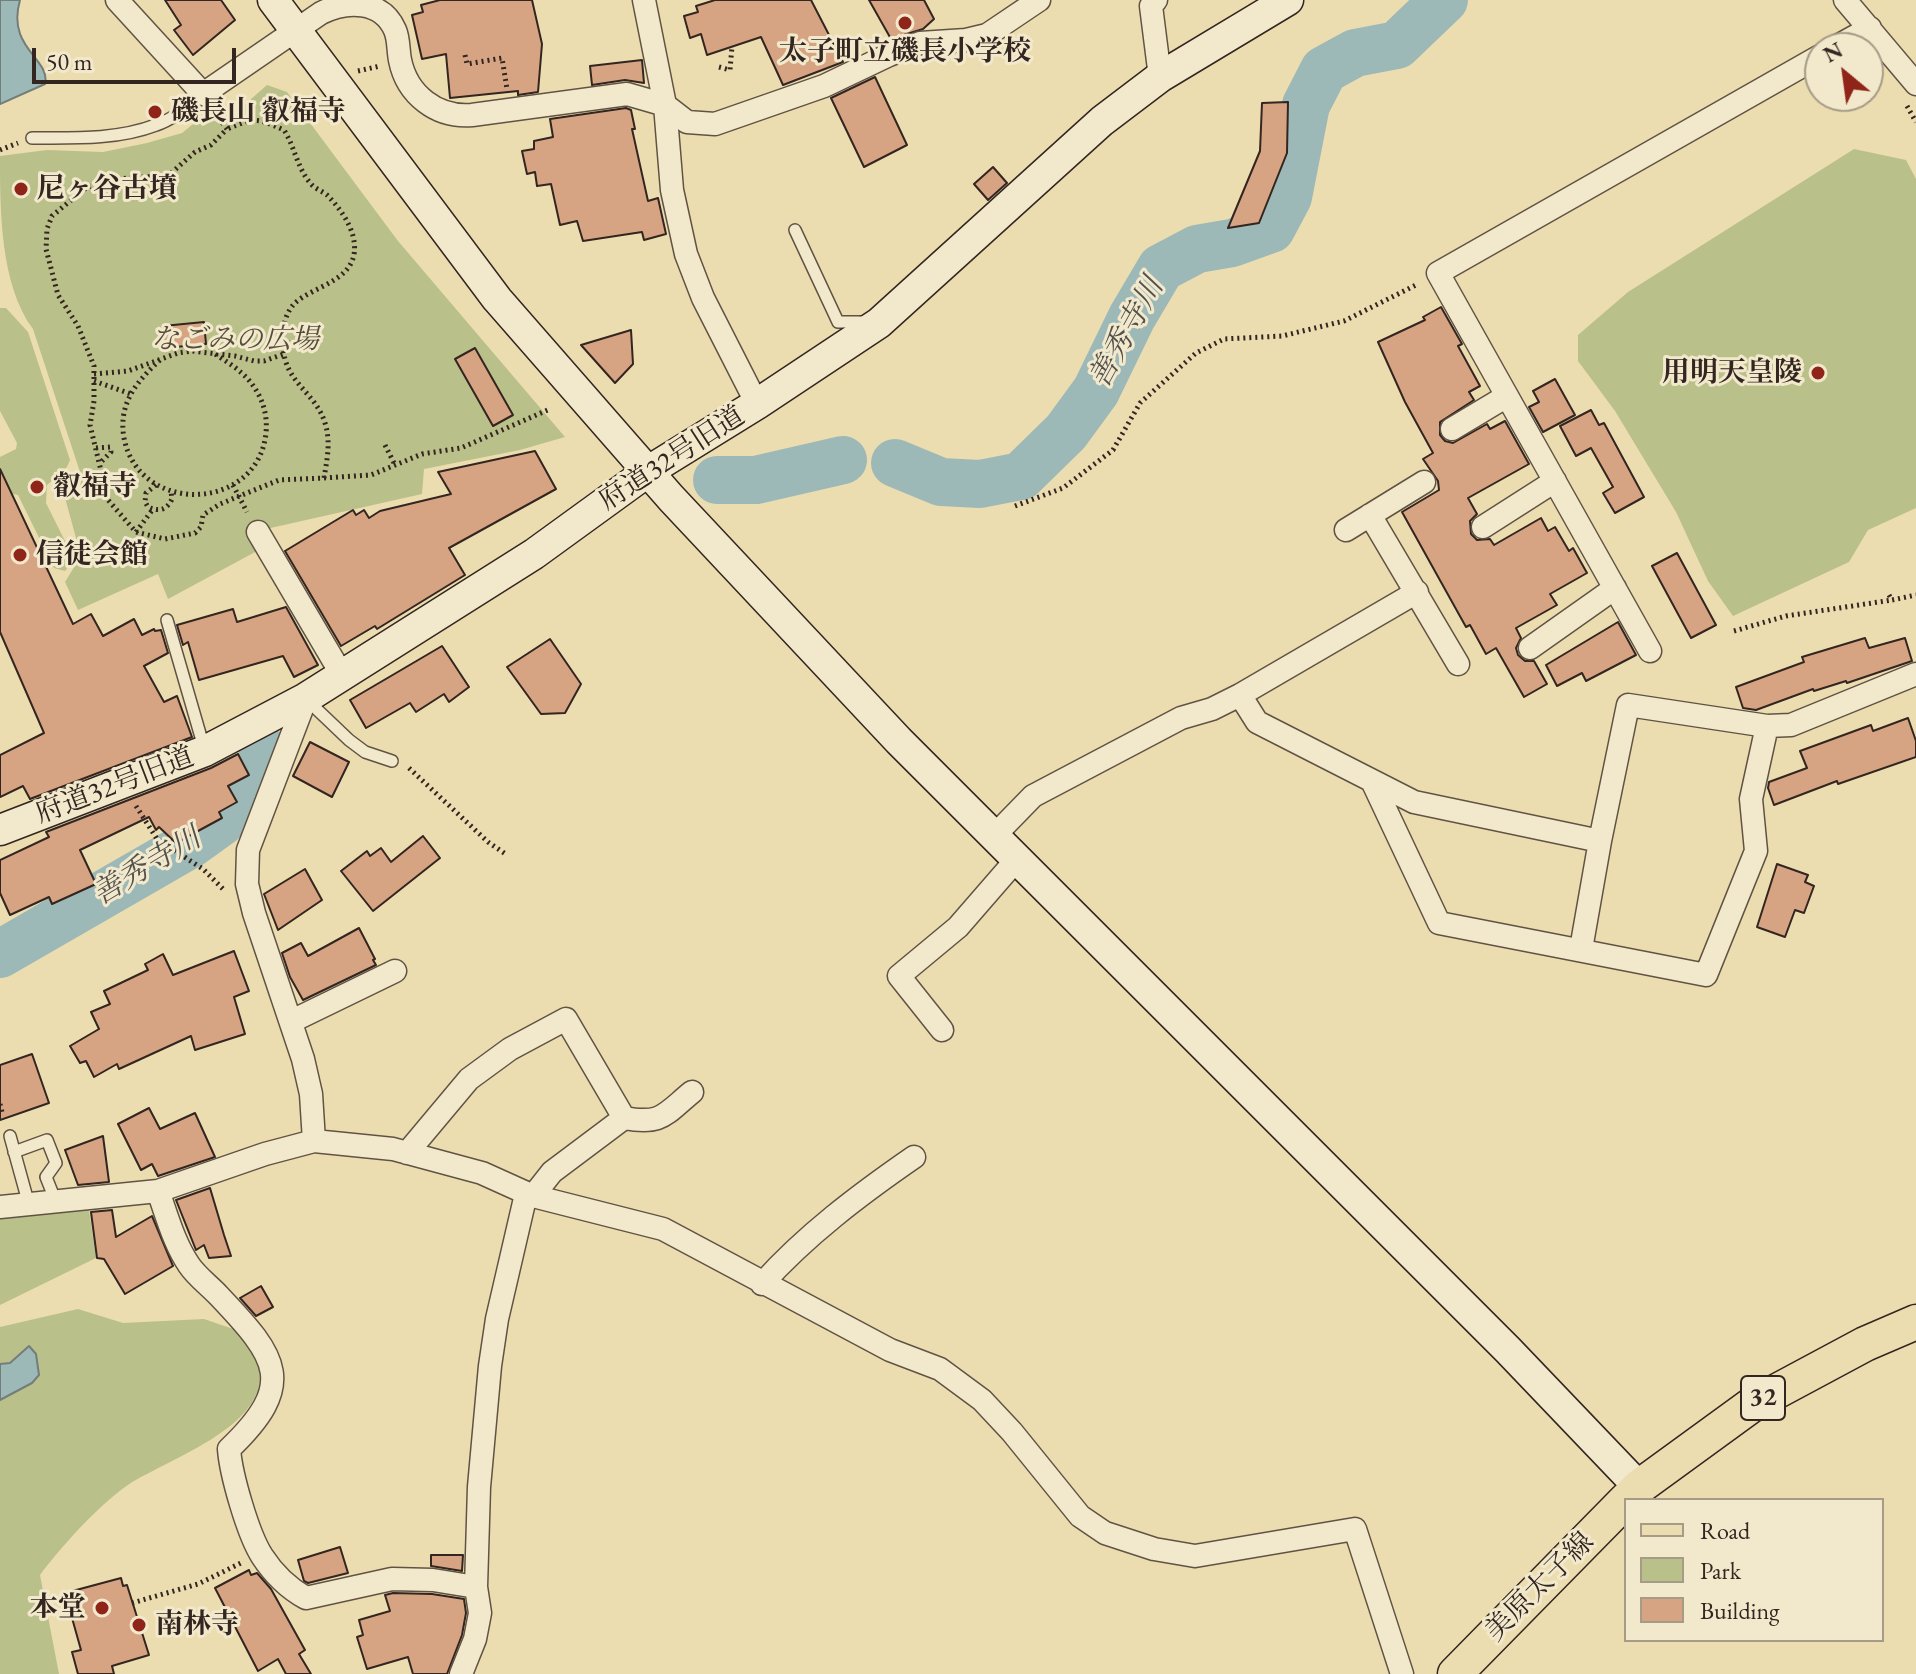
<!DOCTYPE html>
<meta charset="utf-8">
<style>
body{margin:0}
#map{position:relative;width:1916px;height:1674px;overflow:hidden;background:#ebddb0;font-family:"EB Garamond",serif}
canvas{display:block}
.legend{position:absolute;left:1624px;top:1498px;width:260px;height:144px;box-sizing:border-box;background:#f2e9cc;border:2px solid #a69b87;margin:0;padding:10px 14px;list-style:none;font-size:24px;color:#332520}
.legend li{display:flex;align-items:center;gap:16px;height:40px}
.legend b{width:40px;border:2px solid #a69b87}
.north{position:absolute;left:1804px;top:32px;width:80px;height:80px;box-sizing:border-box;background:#f2e9cc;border:2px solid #a69b87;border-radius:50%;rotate:331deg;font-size:22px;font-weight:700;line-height:32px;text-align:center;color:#332520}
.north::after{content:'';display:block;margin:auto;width:28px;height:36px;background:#8f2418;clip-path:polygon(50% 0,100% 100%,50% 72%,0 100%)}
.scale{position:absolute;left:32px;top:48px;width:204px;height:36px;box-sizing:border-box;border:4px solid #332520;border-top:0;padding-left:10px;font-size:24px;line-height:28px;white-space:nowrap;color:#332520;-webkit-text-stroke:6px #f2e9cc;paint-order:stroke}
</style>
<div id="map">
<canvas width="1916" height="1674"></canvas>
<ul class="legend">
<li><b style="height:10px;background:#ebddb0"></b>Road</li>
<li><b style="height:22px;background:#bac089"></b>Park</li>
<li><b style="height:22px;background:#d6a482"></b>Building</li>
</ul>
<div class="north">N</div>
<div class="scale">50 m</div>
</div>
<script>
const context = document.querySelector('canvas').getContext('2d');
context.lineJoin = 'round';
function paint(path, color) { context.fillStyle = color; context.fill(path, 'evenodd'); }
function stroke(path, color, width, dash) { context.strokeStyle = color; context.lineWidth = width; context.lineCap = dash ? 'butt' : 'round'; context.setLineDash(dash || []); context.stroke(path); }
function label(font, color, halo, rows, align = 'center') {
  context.font = font + ' "EB Garamond","Noto Serif JP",serif'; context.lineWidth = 6; context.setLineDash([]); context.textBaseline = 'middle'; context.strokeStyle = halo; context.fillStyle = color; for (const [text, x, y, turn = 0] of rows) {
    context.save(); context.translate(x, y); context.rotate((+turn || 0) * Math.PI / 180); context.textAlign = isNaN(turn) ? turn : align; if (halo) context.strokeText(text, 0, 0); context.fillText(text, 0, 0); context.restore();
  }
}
paint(new Path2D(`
 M267,85l20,7 111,149 167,196 -45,13 -96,19 -2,25 -156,35 4,15 -102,55 -10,-25 -80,36 -13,-28 16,-26 -16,-58 16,-23 -48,-146c-33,-44 -33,-120 -33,-173l47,-6 56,2 44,-9 35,-10 36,-29 8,11 6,1z
 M1854,149l52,11 10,19v329l-48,22 -19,32 -116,54 -25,-35 -32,-69 -61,-101 -37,-50v-26l50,-43z
 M0,308h6l22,24 42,128 -3,7 -20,18 -1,18 28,56 -9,12 -11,-3 -36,-73 -5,-1 -13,5v-42l16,-8 1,-6 -17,-32z
 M88,1203l8,55 -96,47v-98z
 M78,1309l45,14 81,-4 35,12c7,11 18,24 20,37 11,60 -96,92 -134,119 -28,20 -64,60 -85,88l19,99h-59v-274l39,-25 -3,-21 -11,-4 -15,13 -10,1v-37z`), '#bac089');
const water = new Path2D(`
 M0,0h20c-14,49 31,58 25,84l-45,20z
 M29,1346l7,8 3,21 -7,8 -32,17v-36l10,-1z`);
paint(water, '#9db9b7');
stroke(water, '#737e7b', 2);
stroke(new Path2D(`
 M895,463l46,19 39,2 41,-8 45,-44 30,-41 36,-74 29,-49 36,-19 35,-6 39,-14 17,-32 18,-92 18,-35 31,-17 42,-8 47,-45
 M717,480h39l87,-20
 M0,954l189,-109 32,-23 26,-28 18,-43`), '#9db9b7', 48);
const building = new Path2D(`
 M165,0h56l14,20 -42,35 -19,-25 7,-5z
 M440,0h92l10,44 -4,48 -20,3v-4l-68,7 -4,-44 -24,5 -10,-44 11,-3 -2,-7z
 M715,0h96l32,62 -60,23 -22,-48 -54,18 -6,-21 -11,4 -6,-22 14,-4 -2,-6z
 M869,0h55l10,19 -11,10 -32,10z
 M642,60l2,23 -19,-3 -33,5 -2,-19z
 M875,77l32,68 -43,22 -33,-69z
 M1288,102l-1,51 -28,70 -31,5 32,-77 2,-48z
 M626,108l5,2 4,19h-3l16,72 10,-3 8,36 -22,6 -2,-8 -59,9 -6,-20 -17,4 -9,-41 -14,2 -2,-14 -8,2 -5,-23 12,-2v-8l19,-4 -3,-18z
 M993,167l14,16 -19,17 -14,-16z
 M1441,307l21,37 -4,2 22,40 -11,6 5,8 -34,22v13l5,6 8,2 34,-19 3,5 15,-8 24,43 -61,34 9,16 -7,7 1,13 6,6 13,-1 4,6 47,-27 7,13 7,-4 14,24 4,-3 14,25 -37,21 7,11 -41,23 5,10 -5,10 2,7 7,6h9l13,23 -23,13 -28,-49 -10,6 -16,-29 -4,2 -64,-115 37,-22 -1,-9 -15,-22 10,-6 -28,-51 -27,-60 47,-22 -2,-3z
 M204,322l2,22 -41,4 -2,-22z
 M631,330l2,34 -18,19 -34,-38z
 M475,348l38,67 -20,11 -38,-67z
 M1555,379l20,36 -32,17 -14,-25 10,-5 -6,-11z
 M1591,410l8,15 5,-2 40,74 -29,16 -12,-20 10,-6 -22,-39 -15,8 -16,-30z
 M535,451l21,38 -107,59 16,27 -88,54 -2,-3 -34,20 -56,-95 68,-41 3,5 8,-5 5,8 11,-7 71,-17 -13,-22z
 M0,469l73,155 18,-10 12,22 31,-17 8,16 12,-6 1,2 6,-1 7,23 -24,13 20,36 13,-6 15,41 -162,62 -7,-13 -23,11v-42l44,-22 -44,-101z
 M1677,553l39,72 -25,13 -39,-72z
 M286,607l32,58 -24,12 -11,-21 -84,24 -11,-38 -5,3 -6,-20 56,-16 4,13z
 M1618,622l18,33 -50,26 -4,-8 -25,13 -11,-21z
 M1865,638l4,10 36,-10 7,23 -65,22 -1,-2 -32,10 -1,-2 -57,21 -13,-2 -7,-21 68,-25 -2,-5z
 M550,639l31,45 -16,29 -24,1 -34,-47z
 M442,646l27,41 -20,15 -5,-8 -28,18 -6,-9 -44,25 -16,-28z
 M1908,718l8,23v16l-78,27 -1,-3 -63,24 -6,-17 1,-6 38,-14 -7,-17 71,-26 2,6z
 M310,742l39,20 -17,35 -39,-21z
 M238,754l11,21 -21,11 9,16 -18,10 3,6 -46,25 -17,-16 -3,3 -7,-13 -69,33 16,34 -44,20 -3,-7 -39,18 -10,-22v-33l49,-23 -3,-5 165,-64z
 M423,836l17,22 -67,53 -32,-40 26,-20 3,5 11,-8 10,14z
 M1777,864l31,11 -3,7 9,4 -10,27 -9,-3 -10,27 -28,-10z
 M305,869l17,31 -44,30 -14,-36z
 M359,928l16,31 -2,1 3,5 -73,35 -13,-23 -8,-24 19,-10 7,13z
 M234,951l15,40 -15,6 11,37 -50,16 -4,-14 -72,33 -2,-5 -23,13 -8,-16 -6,2 -10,-17 29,-17 -8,-17 19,-8 -6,-13 44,-21 -3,-6 18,-10 10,21z
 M32,1054l17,49 -49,17v-55z
 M149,1108l11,21 35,-16 20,44 -57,19 -6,-12 -11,6 -23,-46z
 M103,1136l6,46 -31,3 -13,-35z
 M210,1188l14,47 7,21 -22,2 -5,-13 -8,5 -20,-50z
 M112,1210l4,27 36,-21 21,50 -48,28 -21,-35 -7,-1 -6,-46z
 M261,1286l12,21 -17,9 -16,-18z
 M340,1547l8,26 -40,10 -4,-2 -6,-21z
 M431,1555h32l-1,16 -31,-5z
 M249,1570l2,5 6,-2 14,16 34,61 -6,4 12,20h-25l-8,-15 -20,12 -43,-83z
 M121,1578l2,8 4,-1 22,70 -37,11 2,8h-36l-6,-22 9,-2 -16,-57z
 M393,1593l39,1 32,5 2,14 -4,22 -15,39h-34l-5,-17 -41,12 -10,-32 6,-2 -4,-15 31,-9 -5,-16z`);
paint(building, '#d6a482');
stroke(building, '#332520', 2);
const lane = new Path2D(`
 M32,138c40,0 85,2 124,-13 18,-6 32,-19 47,-31
 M795,230l43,92h28
 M167,620l38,131
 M306,699l43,41 16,12 27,9
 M10,1136l19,69
 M14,1152l33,-12 9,23 -10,14 10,25`);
const street = new Path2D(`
 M117,0l86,94 118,-81c26,-13 61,-13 74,17 4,9 3,20 5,30 7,35 37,58 72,55l155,-21 38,11 22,17 28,2 109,-38 65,-31 31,-12 46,-3 21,-5 52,-35
 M644,0l21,105 7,85 14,64 17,44 54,106
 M1156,0l-5,6 9,71
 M1845,0l71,84
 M1834,48l36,-20
 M1452,429l55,-33
 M1370,515l88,149
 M1483,527l72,-46
 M1346,530l78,-48
 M258,532l84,143
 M1530,648l85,-60
 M1650,651l-212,-378 382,-217
 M1240,695l17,27 157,80 186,39 28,-136 139,21 -16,73 5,52 -50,124 -267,-52 -66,-140
 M306,698l-58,152 -1,34 7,29 49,146 8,35 3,47
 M1767,726l24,-1 125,-51
 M994,836l39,-40 148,-78 31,-9 28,-14 177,-103
 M1581,949l19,-108
 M292,1021l103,-50
 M942,1030l-43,-54 59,-49 59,-68
 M407,1153l62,-74 41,-30 56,-30 58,99
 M158,1191c9,25 16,52 31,74 8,12 21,21 30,31 59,62 78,88 10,153 2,26 19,85 33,107 11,17 26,32 44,42l86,-19 41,1 43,7
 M533,1196l19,-24 72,-54c38,7 40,-3 68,-26
 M0,1207l158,-16 107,-37 49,-13 79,8 89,24 51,23 130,33 227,121 50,19 42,31 30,32 68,84 25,17 49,16 41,7 160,-27 47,145
 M762,1284c44,-49 97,-89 152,-127
 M461,1674l14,-35 5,-26 -4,-26 3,-100 11,-121 7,-47 29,-125`);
const secondary = new Path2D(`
 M273,0l224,299 174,199 228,243 609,609 131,137
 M0,830l205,-79 101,-53 228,-144 113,-82 110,-68 122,-81 223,-202 58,-44 128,-77`);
const primary = new Path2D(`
 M1626,1500l13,-13 114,-83 112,-60 51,-22
 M1455,1674l171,-174`);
stroke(lane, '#615344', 14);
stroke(street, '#615344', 25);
stroke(secondary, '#332520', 33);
stroke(primary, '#332520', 37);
stroke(new Path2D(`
 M465,55l2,9 35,-6 5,31
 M719,67l11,3 2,-24
 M358,71l22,-5
 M1907,106l9,16
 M215,113l12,16 -16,16 -16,7 -26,23 -52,4 -30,8 -35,29 -5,13 -1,20 12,46 20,31 16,40v35l-4,24 18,75 28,32 29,7 30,-6 6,-6 2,-12 17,-11 59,-24 45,-2c3,-18 7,-36 1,-55 -10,-32 -41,-40 -42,-78 -1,-14 1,-30 11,-41 20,-20 70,-23 59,-68 -4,-15 -15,-30 -26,-41 -5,-4 -11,-6 -15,-10 -15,-16 -17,-38 -28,-55 -28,-12 -28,-13 -57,-1
 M0,150l18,-7
 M283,345l14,-4
 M160,360c-24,22 -42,44 -36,78 15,78 134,74 142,-5 2,-21 -5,-40 -20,-56 -10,-10 -22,-17 -34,-25
 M94,374l34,-3 50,-18 14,-2 43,5 19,5h10l20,-7
 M94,381l37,13
 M385,445l10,20
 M96,448l14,-1 1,5 -11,11
 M324,478l47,-3 51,-21 39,-6 89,-39
 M156,485l-10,8 -1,9 3,5c11,5 19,3 24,-8l-1,-7
 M233,485l14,27
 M1015,506l48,-18 50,-38 27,-47 56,-50 28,-14 58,-3 62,-15 74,-37
 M136,532l17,-23
 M1889,595l3,5 24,-5
 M1734,631l52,-15 106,-16
 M409,768l79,74 19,13
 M136,806l21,33 46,30 20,20
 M0,1104l2,8
 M132,1603l66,-19 43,-21`), '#332520', 5, [2, 4]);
stroke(lane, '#f2e9cc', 11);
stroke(street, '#f2e9cc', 22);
stroke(secondary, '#f2e9cc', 30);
stroke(primary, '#ebddb0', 34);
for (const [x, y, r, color] of [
 [905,23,8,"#8f2418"],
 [155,112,8,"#8f2418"],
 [21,189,8,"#8f2418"],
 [1818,373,8,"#8f2418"],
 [37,487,8,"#8f2418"],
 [20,555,8,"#8f2418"],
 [102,1608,8,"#8f2418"],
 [139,1625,8,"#8f2418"]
]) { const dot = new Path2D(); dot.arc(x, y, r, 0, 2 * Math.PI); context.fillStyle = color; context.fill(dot); stroke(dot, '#f2e9cc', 3); }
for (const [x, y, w] of [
 [1763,1398,44]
]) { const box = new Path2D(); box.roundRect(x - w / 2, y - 22, w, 44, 6); context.fillStyle = '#f2e9cc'; context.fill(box); stroke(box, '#332520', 2); }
label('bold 26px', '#332520', null, [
 ["32",1763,1398]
]);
label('bold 28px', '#332520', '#f2e9cc', [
 ["太子町立磯長小学校",905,52,"center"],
 ["磯長山 叡福寺",171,112],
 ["尼ヶ谷古墳",37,189],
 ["用明天皇陵",1802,373,"right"],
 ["叡福寺",53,487],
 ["信徒会館",36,555],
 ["本堂",86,1608,"right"],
 ["南林寺",155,1625]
], 'left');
label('italic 28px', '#554c3a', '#f2e9cc', [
 ["なごみの広場",235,340]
]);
label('28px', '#332520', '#f2e9cc', [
 ["府道32号旧道",672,459,-33],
 ["府道32号旧道",115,786,-21],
 ["美原太子線",1540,1587,-45]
]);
label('italic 30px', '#53514d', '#f2e9cc', [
 ["善秀寺川",1127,333,-61],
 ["善秀寺川",147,867,-31]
]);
</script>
